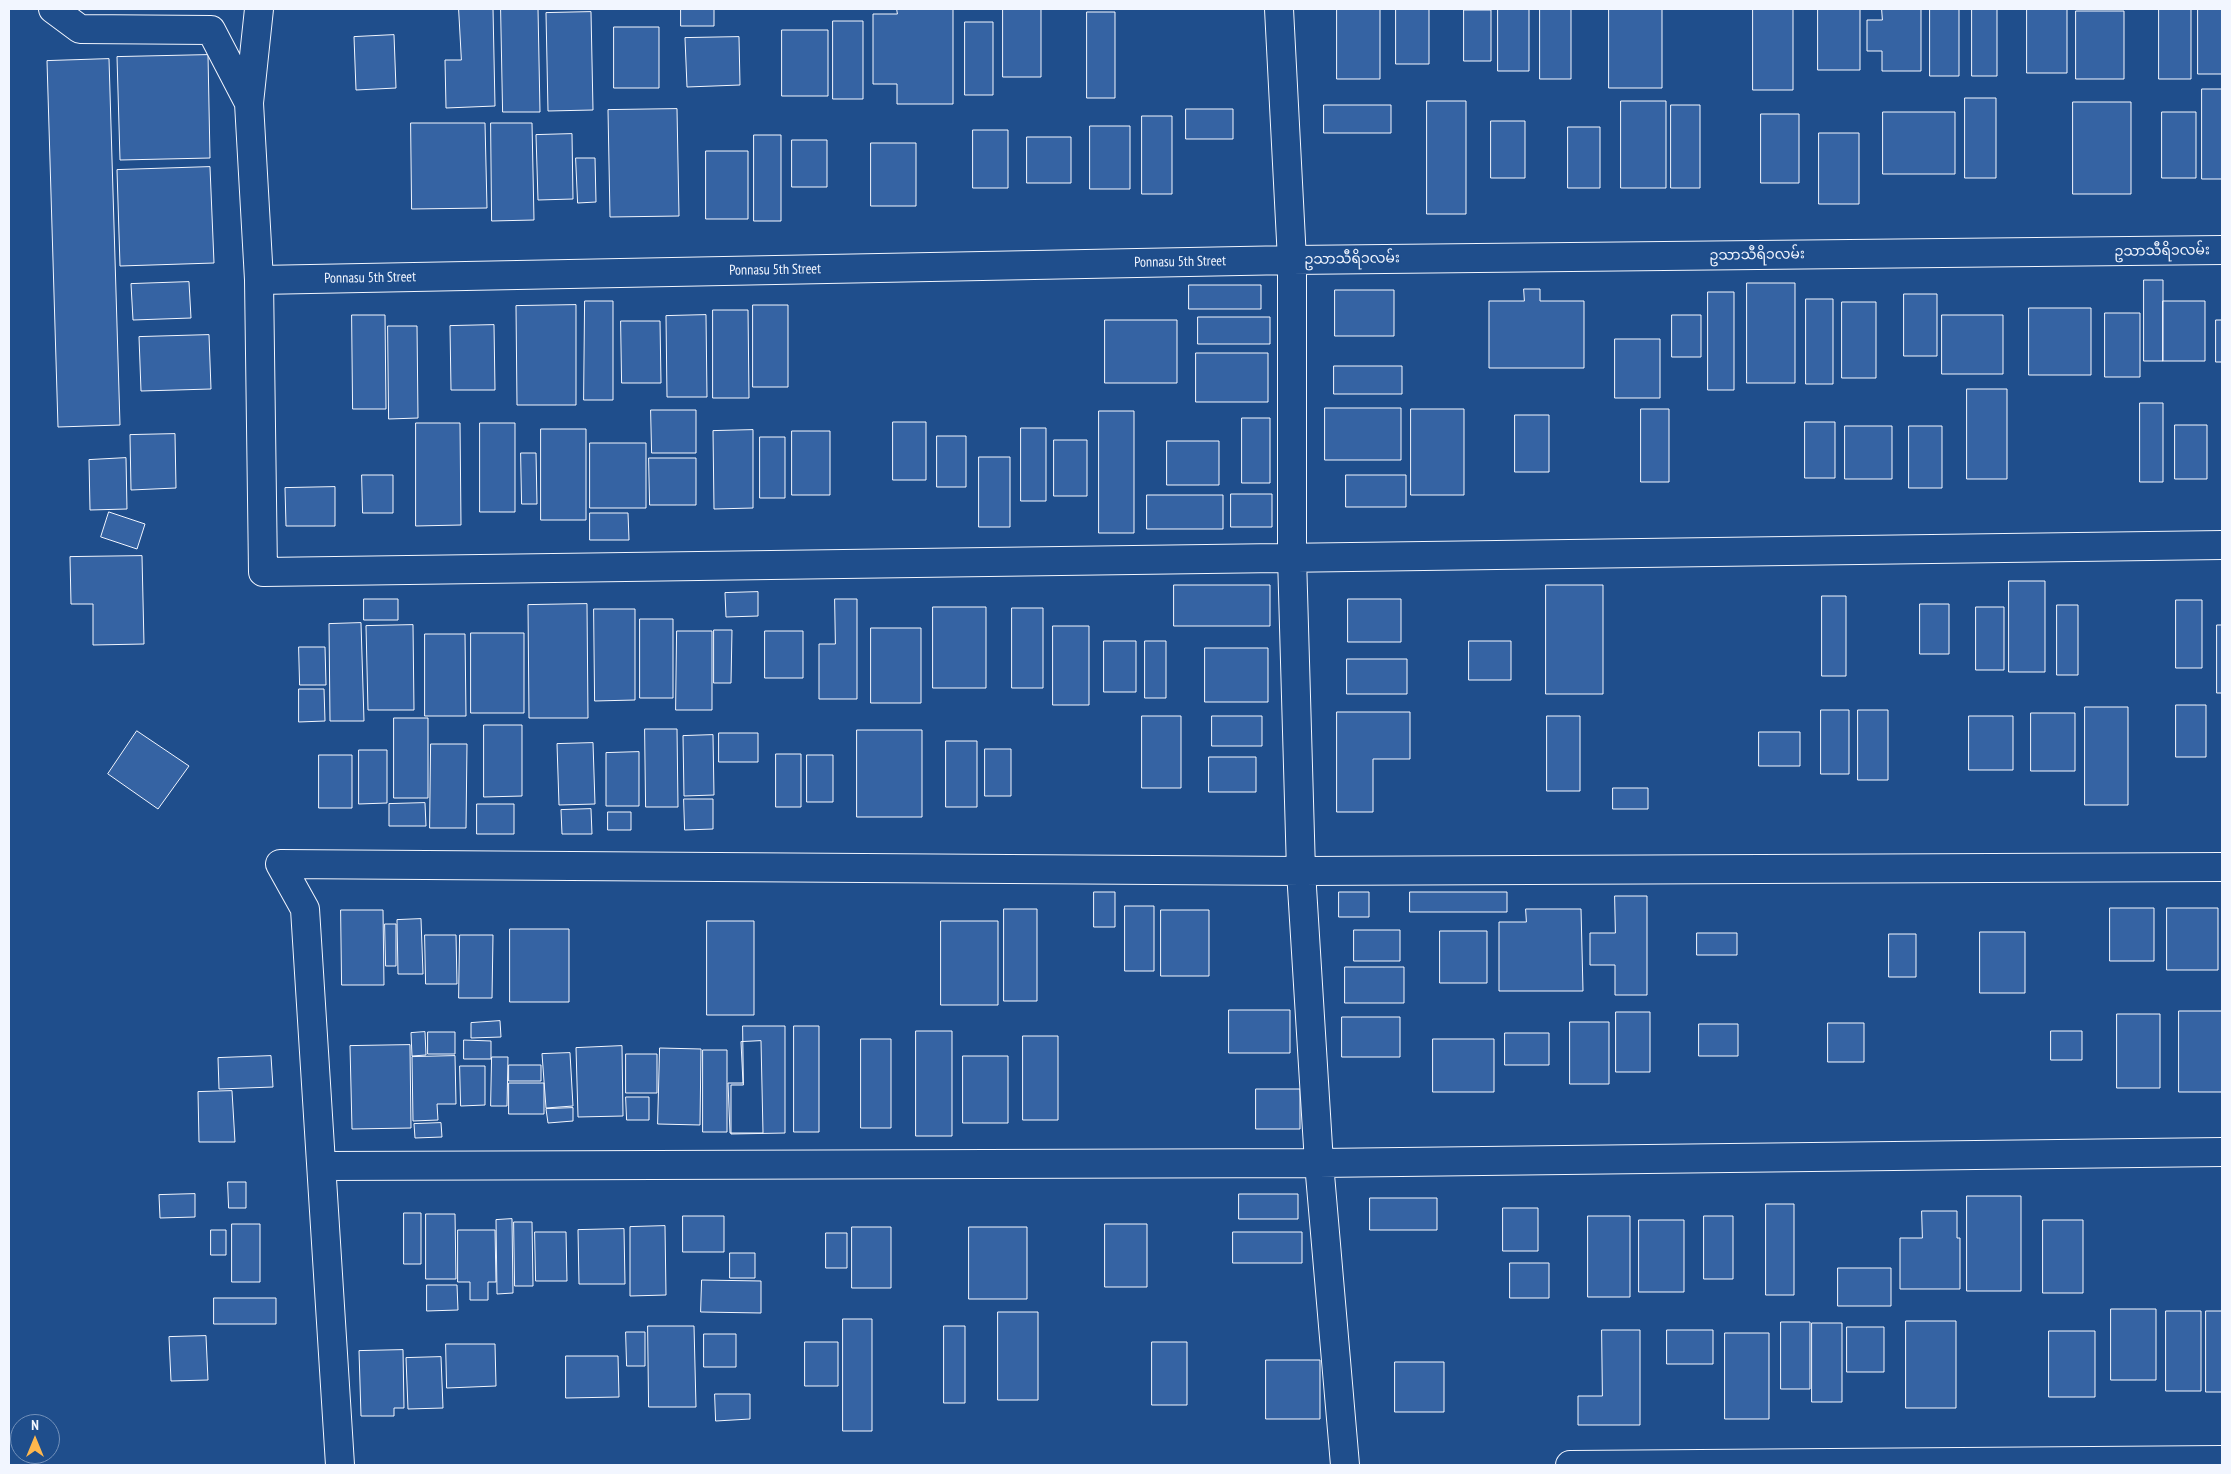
<!DOCTYPE html>
<meta charset="utf-8">
<style>
body{margin:0}
#map{position:relative;width:2231px;height:1474px;overflow:hidden;background:#1f4e8c;font-family:"PT Sans Narrow",sans-serif}
canvas{display:block}
.frame{position:absolute;inset:0;border:10px solid #f2f6ff;pointer-events:none}
.north{position:absolute;left:10px;top:1414px;width:50px;height:50px;box-sizing:border-box;background:#1f4e8c;border:1px solid #7391ba;border-radius:50%;rotate:0deg;font-size:14px;font-weight:700;line-height:20px;text-align:center;color:#f2f6ff}
.north::after{content:'';display:block;margin:auto;width:18px;height:22px;background:#ffb74d;clip-path:polygon(50% 0,100% 100%,50% 72%,0 100%)}
</style>
<div id="map">
<canvas width="2231" height="1474"></canvas>
<div class="frame"></div>
<div class="north">N</div>
</div>
<script>
const context = document.querySelector('canvas').getContext('2d');
context.lineJoin = 'round';
function paint(path, color) { context.fillStyle = color; context.fill(path, 'evenodd'); }
function stroke(path, color, width, dash) { context.strokeStyle = color; context.lineWidth = width; context.lineCap = dash ? 'butt' : 'round'; context.setLineDash(dash || []); context.stroke(path); }
function label(font, color, halo, rows, align = 'center') {
  context.font = font + ' "PT Sans Narrow","Noto Sans Myanmar",sans-serif'; context.lineWidth = 4; context.setLineDash([]); context.textBaseline = 'middle'; context.strokeStyle = halo; context.fillStyle = color; for (const [text, x, y, turn = 0] of rows) {
    context.save(); context.translate(x, y); context.rotate((+turn || 0) * Math.PI / 180); context.textAlign = isNaN(turn) ? turn : align; if (halo) context.strokeText(text, 0, 0); context.fillText(text, 0, 0); context.restore();
  }
}
const building = new Path2D(`
 M459,9h34l2,97 -49,2 -1,-48h16z
 M501,9h37l2,103h-37z
 M681,9h33v17h-33z
 M897,9h56v95h-56v-20h-24v-70h24z
 M1003,9h38v68h-38z
 M1337,9h43v70h-43z
 M1396,9h33v55h-33z
 M1498,9h31v62h-31z
 M1540,9h31v70h-31z
 M1609,9h53v79h-53z
 M1753,9h40v81h-40z
 M1818,9h42v61h-42z
 M1882,9h39v62h-39v-20h-15v-31h15z
 M1930,9h29v67h-29z
 M1972,9h25v67h-25z
 M2027,9h40v64h-40z
 M2159,9h32v70h-32z
 M2198,9h24v65h-24z
 M1464,10h27v51h-27z
 M2076,11h48v68h-48z
 M591,12l2,98 -45,1 -2,-98z
 M1087,12h28v86h-28z
 M833,21h30v78h-30z
 M965,22h28v73h-28z
 M614,27h45v61h-45z
 M782,30h46v66h-46z
 M394,35l2,53 -40,2 -2,-53z
 M739,37l1,48 -53,2 -2,-49z
 M208,55l2,103 -90,2 -3,-103z
 M109,59l11,366 -62,2 -11,-366z
 M2202,89h20v90h-20z
 M1965,98h31v80h-31z
 M1427,101h39v113h-39z
 M1621,101h45v87h-45z
 M2073,102h58v92h-58z
 M1324,105h67v28h-67z
 M1671,105h29v83h-29z
 M677,109l2,107 -69,1 -2,-107z
 M1186,109h47v30h-47z
 M1883,112h72v62h-72z
 M2162,112h34v66h-34z
 M1761,114h38v69h-38z
 M1142,116h30v78h-30z
 M1491,121h34v57h-34z
 M411,123h74l2,85 -75,1z
 M491,123h41l2,97 -42,1z
 M1090,126h40v63h-40z
 M1568,127h32v61h-32z
 M973,130h35v58h-35z
 M1819,133h40v71h-40z
 M572,134l1,65 -35,1 -2,-65z
 M754,135h27v86h-27z
 M1027,137h44v46h-44z
 M792,140h35v47h-35z
 M871,143h45v63h-45z
 M706,151h42v68h-42z
 M576,158h19l1,44 -18,1z
 M210,167l4,96 -94,3 -3,-96z
 M2144,280h19v81h-19z
 M189,282l2,36 -58,2 -2,-36z
 M1747,283h48v100h-48z
 M1189,285h72v24h-72z
 M1524,289h16v12h44v67h-95v-67h35z
 M1335,290h59v46h-59z
 M1708,292h26v98h-26z
 M1904,294h33v62h-33z
 M1806,299h27v85h-27z
 M585,301h28v99h-29z
 M2163,301h42v60h-42z
 M1842,302h34v76h-34z
 M576,305v100h-59l-1,-99z
 M753,305h35v82h-35z
 M2029,308h62v67h-62z
 M713,310h35l1,88h-36z
 M2105,313h35v64h-35z
 M352,315h33l1,94h-33z
 M706,315l1,82h-40l-1,-81z
 M1672,315h29v42h-29z
 M1942,315h61v59h-61z
 M1198,317h72v27h-72z
 M1105,320h72v63h-72z
 M2216,320h6v42h-6z
 M621,321h39l1,62h-39z
 M494,325l1,65h-44l-1,-64z
 M388,326h29l1,92 -29,1z
 M209,335l2,54 -70,2 -2,-54z
 M1615,339h45v59h-45z
 M1196,353h72v49h-72z
 M1334,366h68v28h-68z
 M1967,389h40v90h-40z
 M2140,403h23v79h-23z
 M1325,408h76v52h-76z
 M1411,409h53v86h-53z
 M1641,409h28v73h-28z
 M651,410h45v43h-44z
 M1099,411h35v122h-35z
 M1515,415h34v57h-34z
 M1242,418h28v65h-28z
 M893,422h33v58h-33z
 M1805,422h30v56h-30z
 M416,423h44l1,102 -45,1z
 M480,423h35v89h-35z
 M2175,425h32v54h-32z
 M1845,426h47v53h-47z
 M1909,426h33v62h-33z
 M1021,428h25v73h-25z
 M541,429h45v91h-45z
 M753,430v78l-39,1 -1,-78z
 M792,431h38v64h-38z
 M175,434l1,54 -45,2 -1,-55z
 M937,436h29v51h-29z
 M760,437h25v61h-25z
 M1054,440h33v56h-33z
 M1167,441h52v44h-52z
 M590,443h56v65h-56z
 M521,453h15l1,51h-15z
 M979,457h31v70h-31z
 M126,458l1,51 -37,1 -1,-50z
 M649,458h47v47h-46z
 M362,475h31v38h-30z
 M1346,475h60v32h-60z
 M335,487v39h-49l-1,-38z
 M1231,494h41v33h-41z
 M1147,495h76v34h-76z
 M109,512l36,12 -8,25 -36,-12z
 M590,513h38l1,27h-39z
 M142,556l2,88 -51,1v-41h-22l-1,-47z
 M2009,581h36v91h-36z
 M1174,585h96v41h-96z
 M1546,585h57v109h-57z
 M758,592v24l-32,1 -1,-24z
 M1822,596h24v80h-24z
 M364,599h34v21h-34z
 M835,599h22v100h-38v-55h16z
 M1348,599h53v43h-53z
 M2176,600h26v68h-26z
 M587,604l1,114h-59l-1,-113z
 M1920,604h29v50h-29z
 M2057,605h21v70h-21z
 M933,607h53v81h-53z
 M1976,607h28v63h-28z
 M1012,608h31v80h-31z
 M594,609h41v91l-40,1z
 M640,619h33v79h-33z
 M361,623l3,98h-34l-1,-97z
 M413,625l1,85h-46l-2,-84z
 M2217,625h5v68h-5z
 M1053,626h36v79h-36z
 M871,628h50v75h-50z
 M714,630h18l-1,53h-17z
 M677,631h35v79h-36z
 M765,631h38v47h-38z
 M471,633h53v80h-53z
 M425,634h40l1,82h-41z
 M1104,641h32v51h-32z
 M1145,641h21v57h-21z
 M1469,641h42v39h-42z
 M299,647h26l1,38h-26z
 M1205,648h63v54h-63z
 M1347,659h60v35h-60z
 M299,689h25l1,32 -26,1z
 M2176,705h30v52h-30z
 M2085,707h43v98h-43z
 M1821,710h28v64h-28z
 M1858,710h30v70h-30z
 M1337,712h73v47h-37v53h-36z
 M2031,713h44v58h-44z
 M1142,716h39v72h-39z
 M1212,716h50v30h-50z
 M1547,716h33v75h-33z
 M1969,716h44v54h-44z
 M394,718h34v80h-34z
 M484,725h38v71l-38,1z
 M645,729h32l1,78h-32z
 M857,730h65v87h-65z
 M137,731l52,35 -31,43 -50,-35z
 M1759,732h41v34h-41z
 M719,733h39v29h-39z
 M713,735l1,60 -30,1 -1,-60z
 M946,741h31v66h-31z
 M593,743l2,61 -36,1 -2,-61z
 M431,744h36l-1,84h-36z
 M985,749h26v47h-26z
 M359,750h28v53l-28,1z
 M639,752v54h-33v-53z
 M776,754h25v53h-25z
 M319,755h33v53h-33z
 M807,755h26v47h-26z
 M1209,757h47v35h-47z
 M1613,788h35v21h-35z
 M684,799h29v30l-28,1z
 M425,803l1,23h-37v-22z
 M477,804h37v30h-37z
 M591,809l1,25h-30l-1,-24z
 M608,812h23v18h-23z
 M1094,892h21v35h-21z
 M1339,892h30v25h-30z
 M1410,892h97v20h-97z
 M1615,896h32v99h-32v-30h-25v-32h25z
 M1125,906h29v65h-29z
 M2110,908h44v53h-44z
 M2167,908h51v62h-51z
 M1004,909h33v92h-33z
 M1526,909h55l2,82h-84v-69h27z
 M341,910h42l1,75h-42z
 M1161,910h48v66h-48z
 M421,919l2,55h-25l-1,-54z
 M707,921h47v94h-47z
 M941,921h57v84h-57z
 M385,924h11v42h-10z
 M510,929h59v73h-59z
 M1354,930h46v31h-46z
 M1440,931h47v52h-47z
 M1980,932h45v61h-45z
 M1697,933h40v22h-40z
 M1889,934h27v43h-27z
 M425,935h31l1,49h-31z
 M460,935h33l-1,63h-33z
 M1345,967h59v36h-59z
 M1229,1010h61v43h-61z
 M2179,1011h43v81h-43z
 M1616,1012h34v60h-34z
 M2117,1014h43v74h-43z
 M1342,1017h58v40h-58z
 M500,1021l1,16 -30,1v-15z
 M1570,1022h39v62h-39z
 M1828,1023h36v39h-36z
 M1699,1024h39v32h-39z
 M743,1026h42v107l-54,1v-49h12z
 M794,1026h25v106h-25z
 M916,1031h36v105h-36z
 M2051,1031h31v29h-31z
 M425,1032l1,23 -14,1 -1,-23z
 M428,1032h27v22h-27z
 M1505,1033h44v32h-44z
 M1023,1036h35v84h-35z
 M861,1039h30v89h-30z
 M1433,1039h61v53h-61z
 M464,1040l27,1v18h-27z
 M761,1041l2,92h-33l-2,-50h15l-2,-41z
 M410,1045l1,83 -59,1 -2,-83z
 M622,1046l1,70 -45,1 -2,-69z
 M660,1048l41,1 -1,76 -42,-1z
 M703,1050h24v82h-24z
 M570,1053l3,53 -27,2 -4,-54z
 M626,1054h31v39h-31z
 M271,1056l2,31 -54,2 -1,-31z
 M455,1056l1,48h-19l1,16 -25,1 -1,-64z
 M963,1056h45v67h-45z
 M492,1057h16l-1,49h-16z
 M509,1065h32v16h-32z
 M460,1066h25v39l-24,1z
 M509,1083h35v31h-35z
 M1256,1089h44v40h-44z
 M232,1091l3,51h-36l-1,-50z
 M626,1097h23v23h-22z
 M573,1108v13l-25,2 -2,-14z
 M441,1123l1,14 -27,1 -1,-14z
 M228,1182h18v26h-17z
 M195,1194v23l-35,1 -1,-23z
 M1239,1194h59v25h-59z
 M1967,1196h54v95h-54z
 M1370,1198h67v32h-67z
 M1766,1204h28v91h-28z
 M1503,1208h35v43h-35z
 M1922,1211h35v27h3v51h-60v-51h22z
 M404,1213h17v51h-17z
 M426,1214h29l1,65h-30z
 M683,1216h41v36h-41z
 M1588,1216h42v81h-42z
 M1704,1216h29v63h-29z
 M512,1219l1,74 -16,1 -1,-74z
 M1639,1220h45v72h-45z
 M2043,1220h40v73h-40z
 M514,1222h18l1,64h-18z
 M232,1224h28v58h-28z
 M1105,1224h42v63h-42z
 M665,1226l1,69 -36,1v-69z
 M852,1227h39v61h-39z
 M969,1227h58v72h-58z
 M624,1229l1,55h-46l-1,-54z
 M211,1230h15v25h-15z
 M458,1230h37l1,52h-8v18h-18v-18h-12z
 M535,1232h31l1,49h-31z
 M1233,1232h69v31h-69z
 M826,1233h21v35h-21z
 M730,1253h25v25h-25z
 M1510,1263h39v35h-39z
 M1838,1268h53v38h-53z
 M702,1280l59,1v32l-60,-1z
 M427,1285h30l1,25 -31,1z
 M214,1298h62v26h-62z
 M2111,1309h45v71h-45z
 M2166,1311h35v80h-35z
 M2206,1311h16v81h-16z
 M998,1312h40v88h-40z
 M843,1319h29v112h-29z
 M1906,1321h50v87h-50z
 M1781,1322h29v67h-29z
 M1812,1323h30v79h-30z
 M648,1326h46l2,81h-47z
 M944,1326h21v77h-21z
 M1847,1327h37v45h-37z
 M1602,1330h38v95h-62v-29h24z
 M1667,1330h46v34h-46z
 M2049,1331h46v66h-46z
 M626,1332h19v34h-18z
 M1725,1333h44v86h-44z
 M704,1334h32v33h-32z
 M206,1336l2,44 -37,1 -2,-44z
 M805,1342h33v44h-33z
 M1152,1342h35v63h-35z
 M446,1344h49l1,42 -49,2z
 M403,1350l1,58h-10v8h-33l-2,-65z
 M566,1356h52l1,41 -53,1z
 M441,1357l2,51 -35,1 -2,-51z
 M1266,1360h54v59h-54z
 M1395,1362h49v50h-49z
 M715,1394h35v25l-34,2z`);
paint(building, '#3563a3');
stroke(building, '#f2f6ff', 1);
const minor = new Path2D(`
 M53,9l27,20 131,1 38,73 10,177 4,292 1959,-27
 M1279,9l13,251v297l9,314 18,292 26,302
 M249,103l10,-94
 M259,280l1033,-20 930,-10
 M323,1166l996,-3 903,-11
 M340,1465l-35,-556 -25,-45 1021,7 921,-4
 M1570,1465l652,-5`);
stroke(minor, '#f2f6ff', 30);
stroke(minor, '#1f4e8c', 28);
label('14px', '#f2f6ff', '#1f4e8c', [
 ["ဥသာသီရိ၁လမ်း",2162,251,-1],
 ["ဥသာသီရိ၁လမ်း",1757,255,-1],
 ["ဥသာသီရိ၁လမ်း",1352,259,-1],
 ["Ponnasu 5th Street",1180,262,-1],
 ["Ponnasu 5th Street",775,270,-1],
 ["Ponnasu 5th Street",370,278,-1]
]);
</script>
